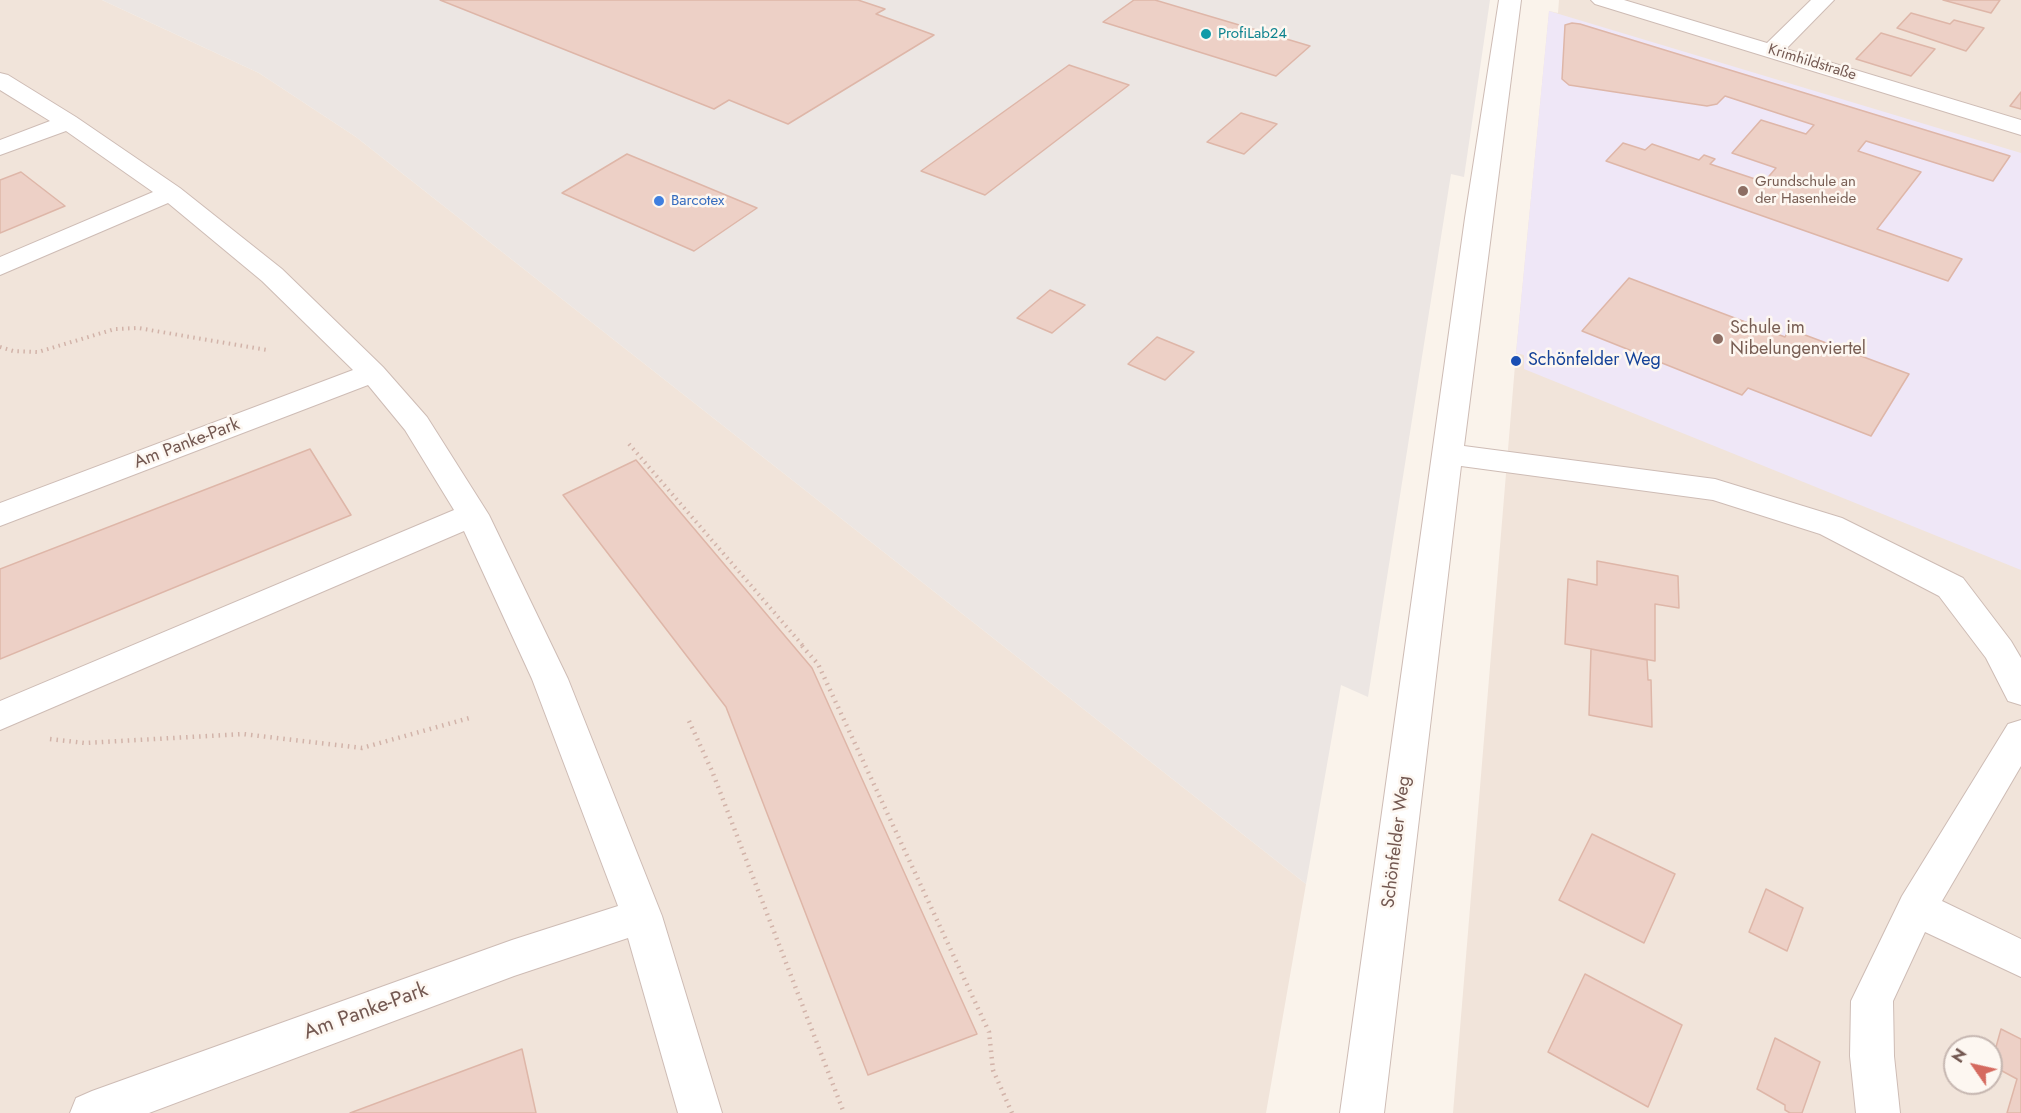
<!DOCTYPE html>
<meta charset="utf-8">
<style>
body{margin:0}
#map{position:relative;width:2021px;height:1113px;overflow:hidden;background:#faf3eb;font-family:Jost,sans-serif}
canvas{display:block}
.north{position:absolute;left:1943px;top:1035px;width:60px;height:60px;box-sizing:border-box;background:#fdf7f1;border:2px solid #c6b7b1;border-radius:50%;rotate:304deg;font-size:16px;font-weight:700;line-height:24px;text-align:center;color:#735851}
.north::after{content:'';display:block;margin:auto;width:21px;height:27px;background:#d56a5f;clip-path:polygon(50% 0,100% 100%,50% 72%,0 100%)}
</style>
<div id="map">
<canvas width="2021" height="1113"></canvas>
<div class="north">N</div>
</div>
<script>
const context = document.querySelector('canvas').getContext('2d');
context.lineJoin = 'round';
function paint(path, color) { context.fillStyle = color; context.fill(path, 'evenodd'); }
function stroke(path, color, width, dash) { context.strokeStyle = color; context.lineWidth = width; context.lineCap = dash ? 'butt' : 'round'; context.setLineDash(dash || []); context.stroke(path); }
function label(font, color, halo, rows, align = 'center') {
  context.font = font + ' Jost,sans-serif'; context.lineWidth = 5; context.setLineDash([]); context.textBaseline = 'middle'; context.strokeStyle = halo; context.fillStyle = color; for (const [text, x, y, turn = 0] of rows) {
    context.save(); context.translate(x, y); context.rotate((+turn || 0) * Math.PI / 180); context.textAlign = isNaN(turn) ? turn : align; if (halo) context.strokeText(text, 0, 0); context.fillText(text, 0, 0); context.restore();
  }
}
paint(new Path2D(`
 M0,0h102l157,73 97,64 950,747 -40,229h-1266z
 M1559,0h462v1113h-568l63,-760 33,-342 9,2zM1955,1047h36v36h-36z`), '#f1e4da');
paint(new Path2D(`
 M102,0h1388l-26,177 -13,-3 -83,523 -27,-12 -35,199 -950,-747 -97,-64z`), '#ece6e3');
paint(new Path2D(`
 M1549,11l472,142v417l-497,-201v-14l-8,-2z`), '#efe7f7');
const building = new Path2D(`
 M440,0h418l27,9 -9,5 58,21 -146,89 -59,-24 -15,9z
 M1134,0h21l155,46 -34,30 -173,-54z
 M1943,0h57l-9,13z
 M1911,13l39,11 4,-4 30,8 -18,23 -69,-23z
 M1572,23l8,1 430,132 -17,25 -127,-40 -8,10 63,21 -44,57 85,30 -14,22 -342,-120 17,-18 22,7 7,-6 47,16 5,-5 11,4 -5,5 54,18 12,-14 -44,-15 29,-33 45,14 8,-9 -89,-29 -8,8 -10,2 -138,-21 -7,-6 3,-54z
 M1881,33l54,16 -24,27 -55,-17z
 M1069,65l60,20 -144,110 -64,-24z
 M2021,92v17l-11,-3z
 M1241,113l36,11 -33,30 -37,-12z
 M627,154l130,54 -63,43 -132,-58z
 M21,172l44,34 -65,27v-53z
 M1629,278l156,59 4,-8 120,45 -38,62 -123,-48 -6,7 -160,-64z
 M1050,290l35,15 -33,28 -35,-15z
 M1157,337l37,15 -29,28 -37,-16z
 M310,449l41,66 -351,144v-90z
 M636,460l176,208 165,366 -109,41 -142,-368 -163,-212z
 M1597,561l81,15 1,32 -24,-4v57l-90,-17 3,-65 29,6z
 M1591,649l56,11 1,20h3l1,47 -63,-12z
 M1592,834l83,40 -31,69 -85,-43z
 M1766,889l37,19 -16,43 -38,-19z
 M1585,974l97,51 -34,82 -100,-55z
 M2001,1029l20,10v74h-14l10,-34 -26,-14z
 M1775,1038l45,24 -18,51h-12l-5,-3v-5l-28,-16z
 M522,1049l14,64h-186z`);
paint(building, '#edd0c6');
stroke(building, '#deb6a8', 1.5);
const minor = new Path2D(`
 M1499,0h22l-57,446 251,33 127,39 121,60 48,63 10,17v47l-13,-4 -22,-43 -47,-62 -119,-62 -107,-34 -252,-34 -77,647h-44l125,-895z
 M1591,0h33l143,43 44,-43h23l-48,49 235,71v15l-426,-131z
 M0,73l8,2 68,42 104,71 102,81 101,98 44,50 62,98 79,164 94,237 60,197h-44l-50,-175 -114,38 -365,137h-79l6,-15 16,-7 420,-151 106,-34 -86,-227 -68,-148 -464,199v-29l454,-191 -49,-80 -37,-45 -368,141v-23l353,-133 -91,-89 -94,-78 -168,72v-18l153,-65 -87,-61 -66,24v-15l50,-19 -50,-31z
 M2021,720v46l-79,135 79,38v38l-96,-45 -32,69 1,55 6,57h-44l-6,-57 1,-55 51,-105 106,-172z`);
stroke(minor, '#cebcb5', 2);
stroke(new Path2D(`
 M0,347l13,4 25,1 77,-23 23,-1 129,22
 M629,444l175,203`), '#d2b3a9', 4, [1.5, 4.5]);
stroke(new Path2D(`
 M802,646l16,18 171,368 4,38 19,43
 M689,721l23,50 132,342
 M50,739l35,4 158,-9 119,14 111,-31`), '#d2b3a9', 4.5, [1.5, 5]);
paint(minor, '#fff');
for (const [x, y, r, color] of [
 [1206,34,6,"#0f9aa8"],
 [1743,191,6,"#8d6e63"],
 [659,201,6,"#3f7fe0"],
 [1718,339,6,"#8d6e63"],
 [1516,361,6,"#1a4fb4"]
]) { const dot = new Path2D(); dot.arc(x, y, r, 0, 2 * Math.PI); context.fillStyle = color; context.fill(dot); stroke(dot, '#fdf7f1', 2); }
label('15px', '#0d838f', '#fdf7f1', [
 ["ProfiLab24",1218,34]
], 'left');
label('15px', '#735851', '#fdf7f1', [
 ["Krimhildstraße",1812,63,17]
]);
label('15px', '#785e54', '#fdf7f1', [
 ["Grundschule an",1755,182],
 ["der Hasenheide",1755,199]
], 'left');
label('15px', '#366cbe', '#fdf7f1', [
 ["Barcotex",671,201]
], 'left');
label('18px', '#785e54', '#fdf7f1', [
 ["Schule im",1730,329],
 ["Nibelungenviertel",1730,350]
], 'left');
label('18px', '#164399', '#fdf7f1', [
 ["Schönfelder Weg",1528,361]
], 'left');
label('18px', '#735851', '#fdf7f1', [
 ["Am Panke-Park",187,444,-21],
 ["Schönfelder Weg",1397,842,-83]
]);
label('21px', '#735851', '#fdf7f1', [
 ["Am Panke-Park",366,1012,-20]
]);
</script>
